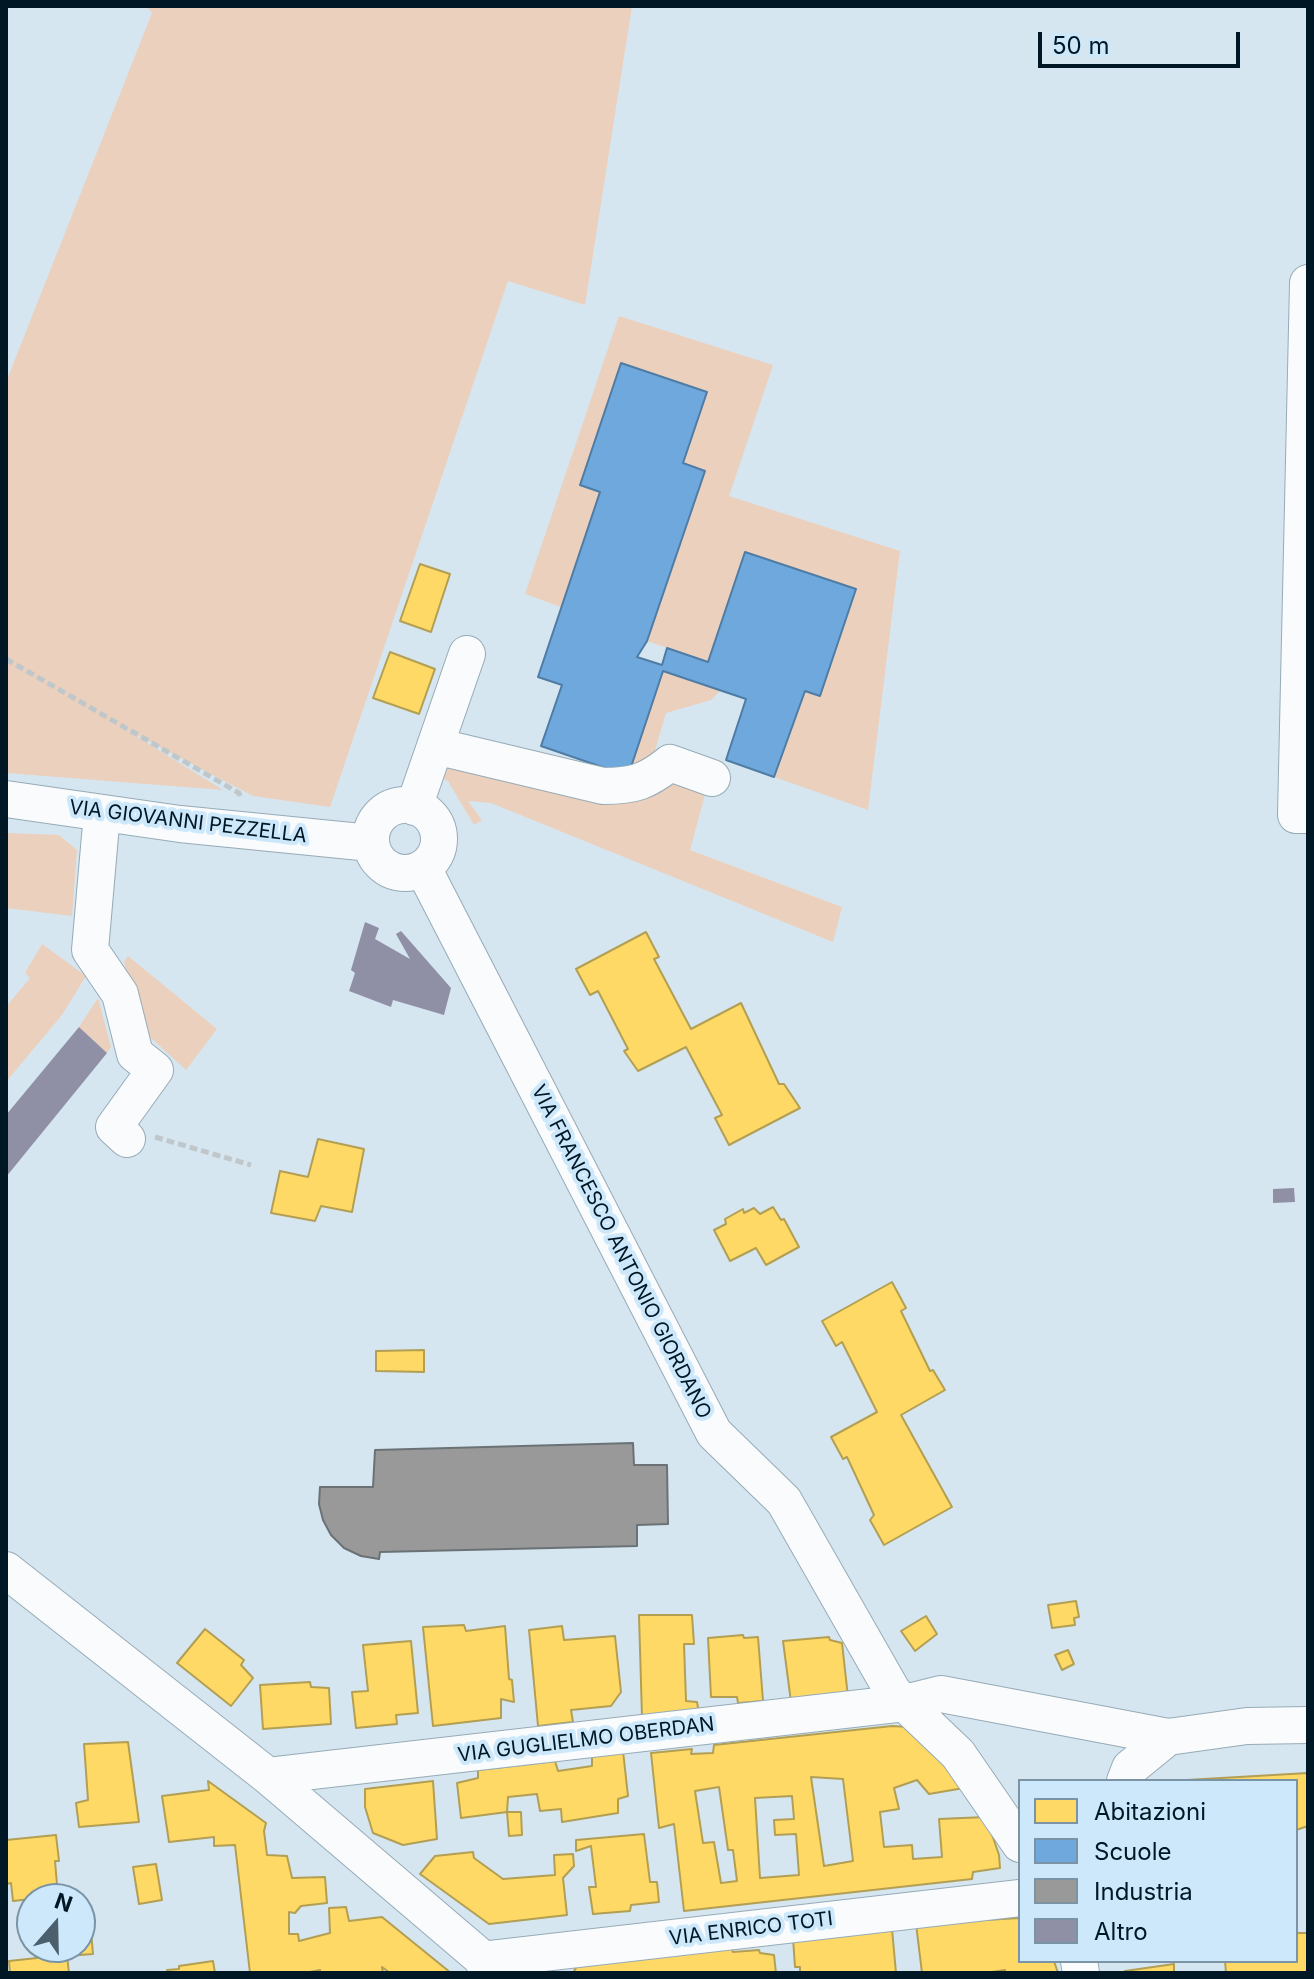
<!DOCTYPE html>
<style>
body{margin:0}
#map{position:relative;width:1314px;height:1979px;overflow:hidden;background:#d6e6f0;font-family:Inter,sans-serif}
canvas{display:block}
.frame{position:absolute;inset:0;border:8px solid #001726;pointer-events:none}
.legend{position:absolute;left:1018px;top:1779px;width:280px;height:184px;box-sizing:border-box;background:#cce8fa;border:2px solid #7a94a5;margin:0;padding:10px 14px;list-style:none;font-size:24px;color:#001726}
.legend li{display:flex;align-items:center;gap:16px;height:40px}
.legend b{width:40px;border:2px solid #7a94a5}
.north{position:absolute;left:16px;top:1883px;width:80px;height:80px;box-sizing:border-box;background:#cce8fa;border:2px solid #7a94a5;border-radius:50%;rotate:20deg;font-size:22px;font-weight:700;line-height:32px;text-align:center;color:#001726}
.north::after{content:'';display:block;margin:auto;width:28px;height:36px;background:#4b5f6d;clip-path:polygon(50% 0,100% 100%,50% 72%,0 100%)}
.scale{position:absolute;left:1038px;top:32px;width:202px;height:36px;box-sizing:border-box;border:4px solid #001726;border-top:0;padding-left:10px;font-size:24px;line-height:28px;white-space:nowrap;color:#001726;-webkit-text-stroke:6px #cce8fa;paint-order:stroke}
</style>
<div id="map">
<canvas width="1314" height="1979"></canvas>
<div class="frame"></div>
<ul class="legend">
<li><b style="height:22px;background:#ffd966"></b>Abitazioni</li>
<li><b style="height:22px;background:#6fa8dc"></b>Scuole</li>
<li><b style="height:22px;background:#999"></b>Industria</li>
<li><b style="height:22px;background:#8f90a6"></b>Altro</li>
</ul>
<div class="north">N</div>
<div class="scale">50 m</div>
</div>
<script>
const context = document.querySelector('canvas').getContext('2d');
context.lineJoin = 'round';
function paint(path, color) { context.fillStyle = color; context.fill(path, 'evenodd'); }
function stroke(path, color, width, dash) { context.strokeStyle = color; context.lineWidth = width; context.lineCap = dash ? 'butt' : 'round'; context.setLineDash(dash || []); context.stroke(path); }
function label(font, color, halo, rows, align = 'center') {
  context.font = font + ' Inter,sans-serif'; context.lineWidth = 8; context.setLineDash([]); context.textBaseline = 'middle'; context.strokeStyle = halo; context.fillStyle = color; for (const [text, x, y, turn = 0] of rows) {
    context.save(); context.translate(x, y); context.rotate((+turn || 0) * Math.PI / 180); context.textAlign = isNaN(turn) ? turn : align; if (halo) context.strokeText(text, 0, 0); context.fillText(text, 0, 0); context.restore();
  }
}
paint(new Path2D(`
 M146,6h486l-47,299 -77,-24 -178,526 -77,-11 -130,-68 100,62 -217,-17v-391l146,-369z
 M619,316l154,49 -44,131 171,55 -32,259 -94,-33 31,-86 50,-102 -110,-37 -37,110 -61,-21 57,-171 -21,-7 -83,29 -39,115 -36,-13z
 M663,671l58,19 -10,10 -45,13 -13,44 -25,19z
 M451,762l209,20 46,9 -16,59 152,57 -9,35 -342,-139 -23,-2 14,19 -8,5 -26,-44 -8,-4z
 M6,833l53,2 18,15 -5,66 -66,-8z
 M42,944l44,32 -24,39 -56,67v-75l24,-29 -5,-5z
 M128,956l89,73 -31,41 -45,-41 -17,-67z
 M98,998l13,49 -4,6 -28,-26z`), '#ebd0bd');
const homes = new Path2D(`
 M420,564l30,10 -19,58 -31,-11z
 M390,652l45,17 -16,45 -46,-16z
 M646,932l13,25 -5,2 37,70 50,-26 38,81h5l16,24 -71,37 -14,-27 7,-3 -36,-68 -48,24 -14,-20 4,-2 -30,-58 -8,4 -14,-26z
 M318,1139l46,10 -12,63 -31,-6 -6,15 -44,-8 9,-42 28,6z
 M773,1207l8,13 3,-1 15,28 -33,18 -10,-17 -26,13 -16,-31 12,-6 -1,-5 18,-10 1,4 10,-5 6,6z
 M892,1282l14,26 -5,3 29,60 3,-1 12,20 -44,25 51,92 -68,38 -14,-25 4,-5 -27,-58 -4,2 -12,-22 46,-25 -35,-70 -6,4 -14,-25z
 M424,1350v22l-48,-1v-20z
 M1076,1601l3,16 -5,1 1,7 -23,3 -4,-23z
 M639,1615h53l2,29h-10l2,57 11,1 2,11 -57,4z
 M926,1616l11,18 -22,17 -14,-20z
 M464,1625l2,6 39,-5 4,53 3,1 2,22 -13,-3v19l-68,8 -10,-99z
 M562,1626l2,14 51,-4 6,56 -10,14 -40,4 2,12 -35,4 -9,-96z
 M205,1629l39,31 -3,5 12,13 -22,28 -54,-43z
 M743,1635l1,3 14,-1 5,64 -25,2 -1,-6h-26l-3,-59z
 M829,1637l1,3 12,3 6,54 -57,5 -8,-61z
 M411,1641l7,72 -22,2 1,9 -41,4 -4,-36 16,-1 -5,-46z
 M1068,1650l6,14 -12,6 -7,-15z
 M310,1682l1,5 18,1 2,36 -68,5 -3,-44z
 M892,1726l16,1 17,6 39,55 -35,6 -12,-14 -23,8 5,21 -19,3 4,35 28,-2 1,14 29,-2 -3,-38 47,-2 13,38 1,13 -27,4 -1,7 -288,32 -10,-87 -15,4 -8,-75 41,-4 -1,5 22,-1 1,-8zM811,1777l32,2 10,82 -29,5zM719,1787l9,63h5l4,31 -16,2 -7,-41 -11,1 -8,-52zM792,1796l2,23 -20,1 1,15 21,-1 3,41 -39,3 -5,-80z
 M128,1742l11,80 -60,5 -3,-24 12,-3 -4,-56z
 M623,1751l5,45 -10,3v14l-56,9 -1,-13 -21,2 -3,-17 -29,3 -1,15 -46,6 -4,-35 21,-5v-8l77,-9 3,10 34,-5v-12z
 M1308,1773v53l-12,4v-49h-127z
 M208,1781l58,42 -2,8 3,24 20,1 5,22 33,-1 2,26 -26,3 -6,7 -6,-1v22h9l1,7 31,-8 -1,-25 17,-1 3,14 33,-4 69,56h-61l-8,-6 1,6h-63v-3l-15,3h-55l-15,-128 -21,1v-9l-45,5 -7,-46 47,-6z
 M433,1781l4,58 -34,6 -30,-12 -8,-26v-18z
 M507,1812h14l1,23 -13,1z
 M644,1834l6,48h7l2,20 -28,3 -1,6 -37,3 -4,-27h7l-5,-41 -15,5v-11z
 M56,1835l3,26h-4l3,35 -45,5 -2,-18 -5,1v-44z
 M473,1852l1,6 29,21 52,-4 -1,-20 19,-1 1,12 -11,12 4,37 -78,9 -69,-50 15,-18z
 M156,1864l6,36 -23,4 -6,-37z
 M89,1909l4,45 -26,2 2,17h-59l-1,-12 28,-3 -1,-11h44v-37z
 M1020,1918v43h34l4,12h-53v-3l-20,3h-63l-6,-49z
 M892,1929l4,44h-96v-6h-5l-2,-29z
 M1296,1933h12v40h-82l-1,-12h71z
 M731,1947l2,5 26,-2 1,3 14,2 2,18h-203l7,-12z
 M213,1961l2,12h-47l-1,-3 12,-1v-3z
 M1174,1964v9h-48l-1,-2z`);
paint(homes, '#ffd966');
stroke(homes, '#b29f53', 2);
const schools = new Path2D(`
 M621,363l86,29 -24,71 22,8 -58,170 -10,16 25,8 5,-17 41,14 37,-110 111,37 -36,107 -15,-5 -31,86 -48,-17 20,-61 -83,-28 -35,105 -87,-30 21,-61 -24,-8 62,-185 -20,-7z`);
paint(schools, '#6fa8dc');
stroke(schools, '#4e7ca5', 2);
const industry = new Path2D(`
 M633,1443l1,22h33l1,59 -31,1v21l-257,6 -1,7 -18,-3 -17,-8 -13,-13 -8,-15 -4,-16 1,-17h53l2,-37z`);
paint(industry, '#999');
stroke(industry, '#6b7276', 2);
paint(new Path2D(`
 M365,922l14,6 -4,11 35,20 -14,-25 5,-3 50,57 -7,27 -51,-15 -2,7 -42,-16 6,-18 -4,-3z
 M79,1027l28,26 -101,124v-62z
 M1294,1188l1,14 -22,1v-14z`), '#8f90a6');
const minor = new Path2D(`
 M1308,283l-12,532h12
 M435,746l168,40c31,0 43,-4 67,-23l42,15
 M6,799l174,25 191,19
 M371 839a34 34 0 1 1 68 0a34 34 0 1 1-68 0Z
 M414,807l53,-153
 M102,813l-12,137 30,44 15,60 20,16 -41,57 13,12
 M423,868l291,565 70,68 109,191 65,62 62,90
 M6,1570l262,206 231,197
 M268,1776l637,-73 36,-9 227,43 79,-11 61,-1
 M1125,1781l5,-13 38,-31
 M482,1960l538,-62
 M1079,1961l2,12`);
stroke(minor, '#96abb7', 38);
stroke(new Path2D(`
 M6,659l233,134 2,6
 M155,1137l96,28`), '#c0c7cb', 5, [8, 4]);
stroke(minor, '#f9fbfd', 36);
label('20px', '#001726', '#cce8fa', [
 ["VIA GIOVANNI PEZZELLA",188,822,7],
 ["VIA FRANCESCO ANTONIO GIORDANO",621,1252,63],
 ["VIA GUGLIELMO OBERDAN",586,1740,-7],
 ["VIA ENRICO TOTI",751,1929,-7]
]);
</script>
